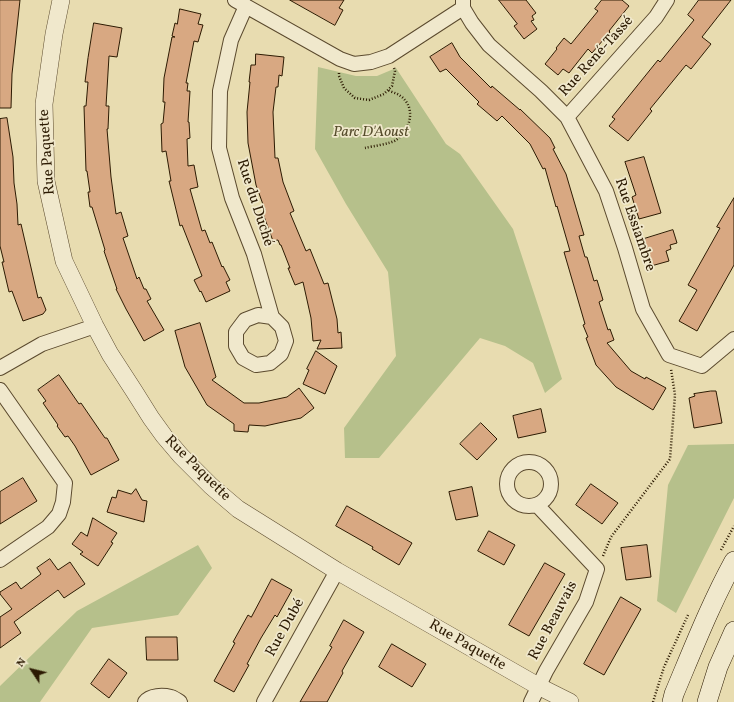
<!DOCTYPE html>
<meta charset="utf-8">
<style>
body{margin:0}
#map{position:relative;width:734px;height:702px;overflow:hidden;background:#e8dcb0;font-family:Vollkorn,serif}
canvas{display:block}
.north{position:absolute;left:12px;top:650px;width:40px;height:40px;-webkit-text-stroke:3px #f0e8cc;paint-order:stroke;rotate:305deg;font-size:11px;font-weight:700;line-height:16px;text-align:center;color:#2c1a02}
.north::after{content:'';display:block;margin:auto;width:14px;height:18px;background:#2c1a02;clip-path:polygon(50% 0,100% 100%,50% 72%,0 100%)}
</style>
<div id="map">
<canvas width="734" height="702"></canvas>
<div class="north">N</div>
</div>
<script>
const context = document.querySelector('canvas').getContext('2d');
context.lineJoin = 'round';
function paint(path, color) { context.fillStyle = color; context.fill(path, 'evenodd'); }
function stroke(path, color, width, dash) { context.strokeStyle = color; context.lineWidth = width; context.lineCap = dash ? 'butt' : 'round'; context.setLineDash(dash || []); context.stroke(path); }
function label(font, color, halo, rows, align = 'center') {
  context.font = font + ' Vollkorn,serif'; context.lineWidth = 3.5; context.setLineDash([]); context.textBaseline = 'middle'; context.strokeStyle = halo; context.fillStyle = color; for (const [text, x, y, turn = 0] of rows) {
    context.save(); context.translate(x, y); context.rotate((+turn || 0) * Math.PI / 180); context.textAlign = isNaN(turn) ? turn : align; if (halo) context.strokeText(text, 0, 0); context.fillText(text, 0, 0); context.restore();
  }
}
paint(new Path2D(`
 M318,67l38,9h21l19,-8 50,76 14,10 53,75 49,150 -17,14 -12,-30 -28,-17 -25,-8 -101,120h-34l-1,-30 52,-72 -8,-84 -42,-68 -31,-55z
 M734,444v54l-58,115 -19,-12 11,-116 20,-40z
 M198,545l14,23 -34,47 -86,13 -52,74h-40v-16l77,-75z`), '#b6c08b');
const building = new Path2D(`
 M0,0h20l-8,74 -1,34h-11z
 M290,0h54l-5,8 4,2 -8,15z
 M499,0h27l10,13 -4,3 2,4 -3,1 6,8 -13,10 -10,-13 3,-2z
 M602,0h20l7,6 -20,25 1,1 -18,21 -4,-4 -19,24 -6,-4 -5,6 -13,-11 12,-15 -1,-1 8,-10 7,6 27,-33 -3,-2z
 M699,0h32l-29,37 9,7 -20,25 -5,-4 -36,44 2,2 -24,30 -19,-15 6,-7 -3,-2 46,-57 2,2 34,-42 -6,-5z
 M180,9l21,5 -3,10 5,1 -5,17 -4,-1 -8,42h2l-1,8h3l-2,31h1l1,16 -3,1 1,27 6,-1 4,22 -8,2 12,42 3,-1 5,13 2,-1 10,25 1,-1 7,14 -4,2 4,9 -24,11 -5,-11 -1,1 -6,-12 8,-4 -20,-51 -2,1 -9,-37 -2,-8h2l-5,-30 -4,1 -1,-28 2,-1 2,-21h-2l1,-24 8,-41h3l-3,-1 3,-13 2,1z
 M94,23l28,5 -5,29 -8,-1 -3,50h3l-1,23h-1l4,48 5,37 5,-2 7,24 -5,2 14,41 2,-2 5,12h2l5,10 -4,2 17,29 -20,11 -18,-32 -10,-20h1l-13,-38 1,-1 -13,-43h-2l-2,-15h2l-3,-21h-1l-2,-65h2l2,-24h-3l3,-24z
 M452,43l8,14 31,31 1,-2 28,24v-1l30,29 5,10 -2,1 13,25 18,61 -5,1 6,21h2l7,24 3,-1 6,20 -4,2 9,28 2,-1 4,11 -7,3 24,28 14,8 1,-2 20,11 -13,22 -37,-23 -20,-22 -10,-27 2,-1 -5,-12 2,-1 -21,-72 6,-1 -13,-45 -1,1 -11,-39 -2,1 -13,-25 -28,-28 -5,5 -20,-17 2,-2 -33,-33 -6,3 -10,-15z
 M256,54l28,3 -2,19 -3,-1 -1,12h-2l-3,25 2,46h3l5,24 11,29 -4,2 16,38 4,-2 14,35 4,-1 9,36 1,14 3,-1 1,16 -25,1 4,-9 -8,1 -2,-23 -8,-36 -8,3 -7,-17h2l-9,-23h-1l-2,-5 -5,1 -11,-30 3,-1 -9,-25 -8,-42 -1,-31 3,-30h-1l2,-17h4z
 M7,118l6,39 1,26 3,21 1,21 3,-1 17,74 3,-1 5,13 -3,4 -20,7 -11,-30 -3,1 -7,-30h2l-4,-16v-127z
 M644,157l17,56 -22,6 -7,-22 4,-2 -11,-33z
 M734,198v67l-37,66 -18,-10 18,-31 -9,-5 32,-57 -3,-1z
 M673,230l4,13 -7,2 1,4 -5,2 3,10 -18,5 -7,-27z
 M200,323l16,54 -4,3 32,23h15l28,-6 12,-9 15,20 -13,10 -36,8 -16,-1 -1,7 -14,-1v-7l-27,-19 -22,-38 -10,-36z
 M316,351l21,15 -12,28 -22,-10 6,-14 -2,-1z
 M59,375l20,29 2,-1 24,35h2l12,22 -28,15 -16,-29 -7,-10 -3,1 -8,-11 1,-1 -15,-22 3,-2 -8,-11z
 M711,391h5l6,32 -28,5 -5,-30 6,-2 -1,-2z
 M541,409l5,23 -28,6 -5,-22z
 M481,423l16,16 -20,21 -17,-16z
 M23,478l14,23 -37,23v-32z
 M591,484l27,19 -16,21 -26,-19z
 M472,487l6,29 -22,4 -7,-28z
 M136,489l6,11 5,1 -3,21 -37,-10 5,-15 4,1 2,-8 13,4z
 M347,506l65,37 -13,22 -27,-16 1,-2 -37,-21z
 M93,518l24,15 -6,9 2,1 -15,23 -18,-12 3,-2 -11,-8 9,-12 6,4z
 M489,531l26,14 -11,20 -26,-14z
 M647,545l4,32 -25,3 -5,-32z
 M50,559l8,11 12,-8 15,22 -21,14 -6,-8 -44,32 7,11 -21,15v-31l12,-8 -12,-15v-2l16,-10 5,7 20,-15 -4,-6z
 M545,563l20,11 -36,62 -20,-11z
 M272,579l20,11 -15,27 -2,-2 -14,23 -14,26 2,1 -15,27 -20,-11 21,-38 -2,-1 15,-27 3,2z
 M621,597l20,12 -37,66 -20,-11z
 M344,620l20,12 -22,39 1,2 -16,29h-27l32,-55 -2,-1z
 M146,637h31l1,23h-31z
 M392,644l34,20 -14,23 -33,-20z
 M109,659l18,14 -18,25 -18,-14z`);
paint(building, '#d8a882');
stroke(building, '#2c1a02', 1);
const minor = new Path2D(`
 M235,0l105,59 14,5 17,-2 18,-6 74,-48
 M463,0v8l9,15 17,22 52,46 26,26 39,74 19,57 18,61 26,46 33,11 32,-27
 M246,6l-15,34 -11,51 -1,57 13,50 22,56 18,63 10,10 4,14 -5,13 -11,9 -14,2 -13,-7 -7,-12v-14l9,-12 13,-5 14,2
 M567,117l89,-100 11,-17
 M0,368l42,-24 53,-18
 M0,390l65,93 -2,19 -4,12 -11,13 -48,33
 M507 484a22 22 0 1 1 44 0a22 22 0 1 1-44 0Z
 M145,702c5,-7 18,-7 26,-5 3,1 6,3 9,5
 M264,702l73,-131
 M531,702l15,-31 40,-69 11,-33 -60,-64`);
const tertiary = new Path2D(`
 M61,0l-7,34 -10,70 2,77 18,80 31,65 15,28 24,37 17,27 13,18 17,20 30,30 27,23 99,62 201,115 32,16`);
const secondary = new Path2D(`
 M672,702l2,-8c19,-45 37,-91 60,-133
 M707,702l11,-35 16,-36`);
stroke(minor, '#5b4a2e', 16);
stroke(tertiary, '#5b4a2e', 18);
stroke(secondary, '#2c1a02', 20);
stroke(new Path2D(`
 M339,73v3l5,12 11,10 14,2 15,-6 8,-8 3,-15 -1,-3
 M365,148c8,-2 25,-4 31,-8 15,-10 21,-34 3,-45 -3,-2 -8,-3 -11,-5
 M721,550l13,-24
 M603,556l8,-19 59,-78 5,-64 -4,-26
 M653,702l11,-35 24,-52`), '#2c1a02', 2.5, [1, 2]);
stroke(minor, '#f0e8cc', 14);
stroke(tertiary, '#f0e8cc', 17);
stroke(secondary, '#f0e8cc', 19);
label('15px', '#2c1a02', '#f0e8cc', [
 ["Rue René-Tassé",597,57,-48],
 ["Rue Paquette",48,152,-94],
 ["Rue du Duché",254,203,72],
 ["Rue Essiambre",634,225,71],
 ["Rue Paquette",197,469,45],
 ["Rue Beauvais",554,621,-62],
 ["Rue Dubé",286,628,-61],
 ["Rue Paquette",467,646,30]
]);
label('italic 15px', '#554c2b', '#f0e8cc', [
 ["Parc D'Aoust",371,133]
]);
</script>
